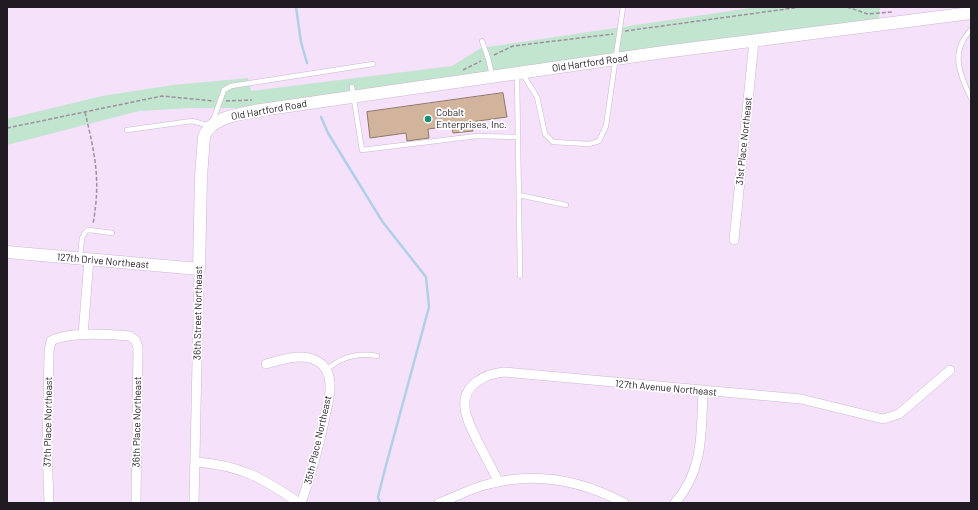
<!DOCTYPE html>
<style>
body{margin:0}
#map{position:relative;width:978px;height:510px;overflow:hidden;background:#f5e1fa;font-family:Barlow,sans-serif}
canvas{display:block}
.frame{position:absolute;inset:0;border:8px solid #201a22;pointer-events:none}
</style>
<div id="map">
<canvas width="978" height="510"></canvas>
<div class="frame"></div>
</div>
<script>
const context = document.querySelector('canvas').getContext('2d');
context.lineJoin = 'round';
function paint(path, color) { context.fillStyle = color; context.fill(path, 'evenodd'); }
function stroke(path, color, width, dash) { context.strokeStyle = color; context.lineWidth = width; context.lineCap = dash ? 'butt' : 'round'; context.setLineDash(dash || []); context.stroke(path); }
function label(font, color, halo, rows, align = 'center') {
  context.font = font + ' Barlow,sans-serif'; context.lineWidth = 3.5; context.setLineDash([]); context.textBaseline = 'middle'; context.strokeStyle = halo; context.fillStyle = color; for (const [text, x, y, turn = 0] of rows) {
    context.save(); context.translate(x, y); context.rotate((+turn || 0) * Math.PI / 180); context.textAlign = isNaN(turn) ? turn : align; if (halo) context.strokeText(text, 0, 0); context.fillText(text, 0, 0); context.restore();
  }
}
paint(new Path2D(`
 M757,7h123l-1,12 -642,89h-45l-53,3 -132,34v-26l95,-23 71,-11 75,-7 3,13 201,-25 29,-18z`), '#c2e5cf');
stroke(new Path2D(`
 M296,7l5,35 6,21
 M321,117l7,16 54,88 44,56 3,30 -44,162 -7,28 2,6`), '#b2cfe9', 2.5);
const building = new Path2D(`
 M503,93l4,24 -36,5 2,9 -20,2 -1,-7 -24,3 1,9 -22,3 -1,-8 -36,5 -3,-26z`);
paint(building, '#d2b39c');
stroke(building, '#8e7766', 1);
const lane = new Path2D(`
 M971,30c-21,21 -12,44 0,68
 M482,41l6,17 4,17
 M517,73l3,203
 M522,73l15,24 8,37 8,8 36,2 10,-3 7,-15 17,-119
 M352,87l10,63 115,-14 41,1
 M127,130l65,-9 19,5 13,-36 7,-4 142,-22
 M519,195l47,10
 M80,257l2,-19 4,-7 3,-1 23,3
 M326,370c15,-13 32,-18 51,-14`);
const street = new Path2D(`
 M734,240l20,-199
 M83,335l6,-76
 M266,364c15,-4 36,-12 51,-3 8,4 13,14 13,23 1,10 -3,22 -5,33 -6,29 -14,58 -24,86
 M195,462c45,3 68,16 104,41
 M498,481c-8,-18 -32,-56 -33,-73 -3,-23 20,-34 39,-36l297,27 82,20 16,-5 51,-44
 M49,503l-2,-54 2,-97 2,-11c19,-10 57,-7 79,-5l6,5 2,7 -2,155
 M194,503l5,-234
 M439,503c15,-5 30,-14 46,-18 48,-14 96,-5 139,18
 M675,503c29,-33 26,-71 28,-112`);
const secondary = new Path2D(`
 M7,252l192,17 2,-92 3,-40c6,-19 32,-22 50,-26l410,-59 307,-39`);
stroke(lane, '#cbb8cf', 5.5);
stroke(street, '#cbb8cf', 10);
stroke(secondary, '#cbb8cf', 13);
stroke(new Path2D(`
 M847,7l21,7 24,-2
 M625,31l176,-24
 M494,55l19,-9 100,-12
 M463,70l18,-9
 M226,101l26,-1
 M85,112c10,43 16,67 8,112
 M7,128l155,-32 52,5`), '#9e90a2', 1.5, [4, 2]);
stroke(lane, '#fff', 4.5);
stroke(street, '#fff', 9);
stroke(secondary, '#fff', 12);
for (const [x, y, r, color] of [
 [428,119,4,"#148e72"]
]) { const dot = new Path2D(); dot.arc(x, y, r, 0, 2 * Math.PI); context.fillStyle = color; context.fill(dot); stroke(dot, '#fff', 1.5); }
label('10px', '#201a22', '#fff', [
 ["Old Hartford Road",590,63,-8],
 ["Old Hartford Road",269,110,-10],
 ["31st Place Northeast",744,141,-84],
 ["127th Drive Northeast",103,261,5],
 ["36th Street Northeast",198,313,-89],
 ["127th Avenue Northeast",666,388,5],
 ["37th Place Northeast",48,422,-89],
 ["36th Place Northeast",137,422,-89],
 ["35th Place Northeast",318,440,-77]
]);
label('10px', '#201a22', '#fff', [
 ["Cobalt",436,113],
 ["Enterprises, Inc.",436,125]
], 'left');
</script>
